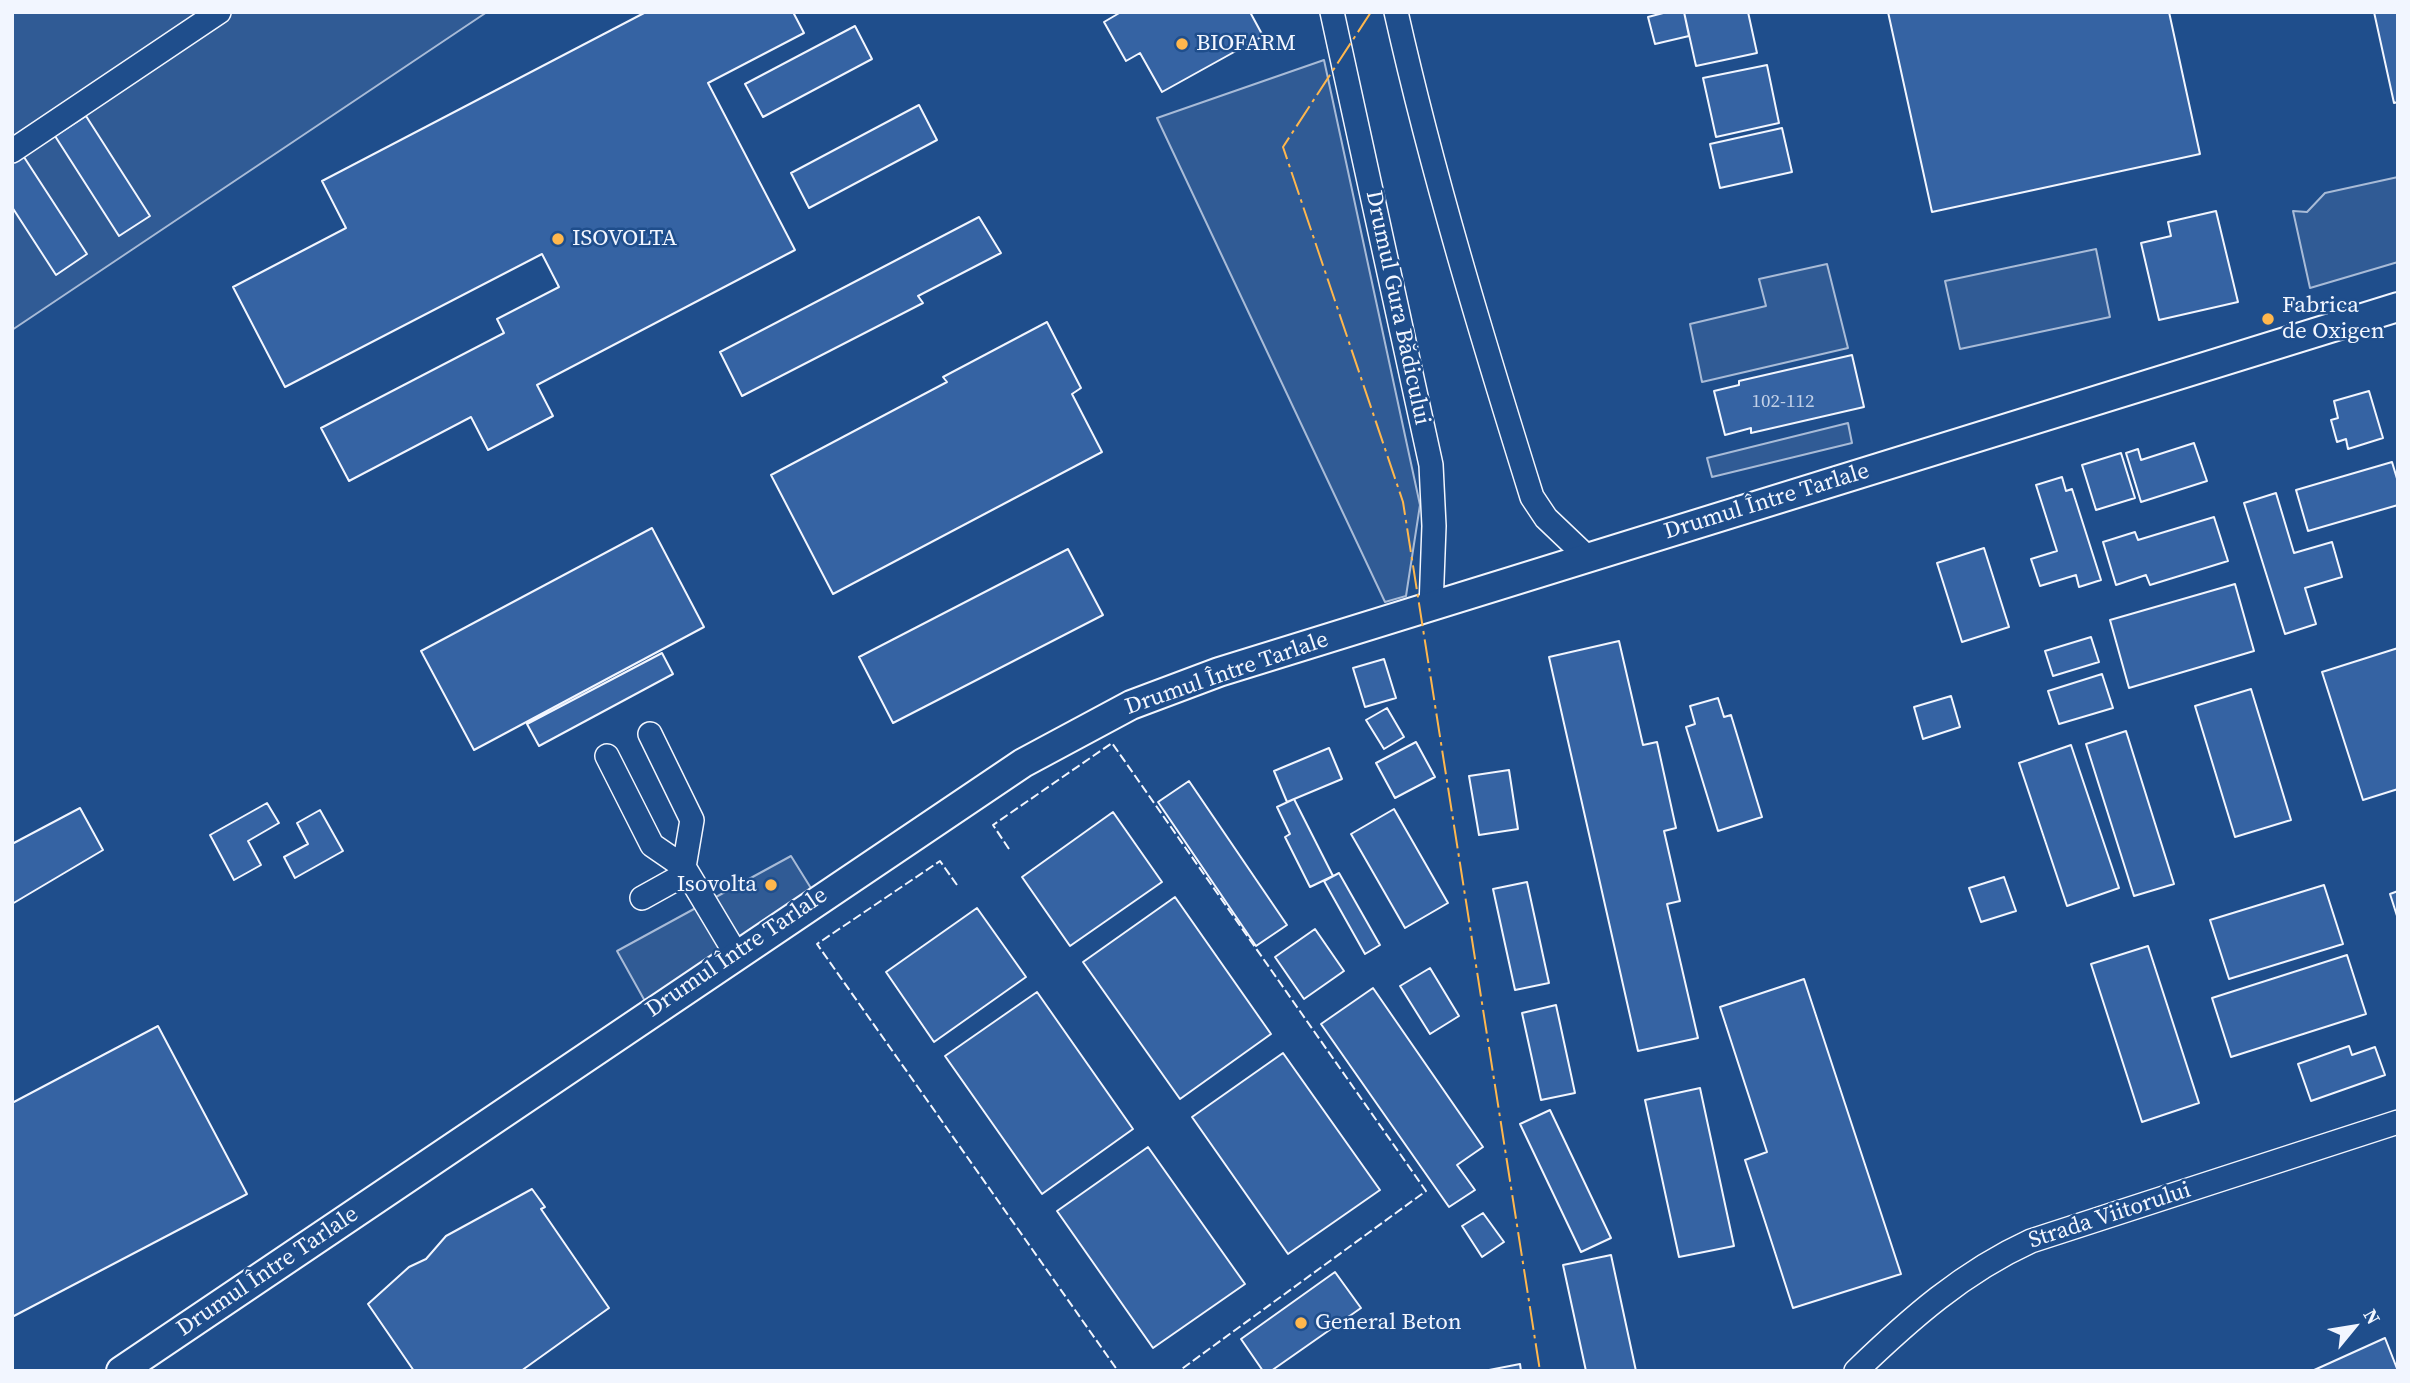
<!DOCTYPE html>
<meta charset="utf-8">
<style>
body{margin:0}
#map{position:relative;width:2410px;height:1383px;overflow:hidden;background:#1f4e8c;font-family:"Source Serif 4",serif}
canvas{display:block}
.frame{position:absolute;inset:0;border:14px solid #f2f6ff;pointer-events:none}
.north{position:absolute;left:2319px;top:1292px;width:70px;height:70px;-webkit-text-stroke:5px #1f4e8c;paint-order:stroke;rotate:60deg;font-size:19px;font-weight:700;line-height:28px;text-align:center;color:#f2f6ff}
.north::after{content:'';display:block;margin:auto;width:24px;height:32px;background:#f2f6ff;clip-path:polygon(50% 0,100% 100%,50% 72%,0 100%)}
</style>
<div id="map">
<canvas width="2410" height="1383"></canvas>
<div class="frame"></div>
<div class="north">N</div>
</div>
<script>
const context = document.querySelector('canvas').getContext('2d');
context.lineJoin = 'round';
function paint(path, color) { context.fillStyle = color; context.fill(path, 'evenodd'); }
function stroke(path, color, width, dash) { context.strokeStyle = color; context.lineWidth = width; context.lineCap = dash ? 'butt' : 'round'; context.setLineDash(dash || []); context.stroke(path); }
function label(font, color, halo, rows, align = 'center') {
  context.font = font + ' "Source Serif 4",serif'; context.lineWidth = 5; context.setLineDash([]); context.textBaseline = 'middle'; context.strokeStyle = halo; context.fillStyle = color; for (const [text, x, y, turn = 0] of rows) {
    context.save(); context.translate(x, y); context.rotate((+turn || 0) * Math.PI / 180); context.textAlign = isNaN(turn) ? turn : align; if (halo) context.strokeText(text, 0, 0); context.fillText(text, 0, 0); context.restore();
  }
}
const built = new Path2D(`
 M12,12h475l-475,318z
 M1324,60l96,445 -14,91 -21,6 -228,-484z
 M2398,177v85l-88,26 -17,-77 14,1 18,-19z
 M2096,249l14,68 -150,32 -15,-68z
 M1827,264l21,84 -146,34 -12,-58 76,-18 -7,-27z
 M1848,423l4,20 -140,34 -5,-19z
 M791,856l23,37 -168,110 -29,-52z`);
paint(built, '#305b95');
stroke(built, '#a8bbd7', 2);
const building = new Path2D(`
 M646,12h147l11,21 -96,50 87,167 -258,135 16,31 -65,34 -17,-33 -122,64 -28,-53 183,-95 -7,-14 62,-32 -17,-33 -257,133 -52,-100 113,-59 -24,-47z
 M1121,12h129l13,24 -101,56 -22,-39 -14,8 -22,-39z
 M1667,12h17l5,24 -34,8 -7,-27z
 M1684,12h64l9,41 -61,13z
 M1888,12h281l31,142 -268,58z
 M2374,12h24v90l-4,1z
 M855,26l17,33 -109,58 -18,-33z
 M1767,65l12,58 -63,14 -13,-59z
 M919,105l18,35 -128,68 -18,-35z
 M86,116l64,100 -31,20 -64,-100z
 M1782,128l10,44 -72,16 -10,-44z
 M22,154l65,100 -31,21 -44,-68v-47z
 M2216,211l22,91 -79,18 -18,-77 30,-7 -3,-14z
 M979,217l22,36 -83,43 5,7 -181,93 -22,-44z
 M1047,322l34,66 -9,6 30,58 -269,142 -62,-119 176,-93 -4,-5z
 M1852,355l12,52 -113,26v-5l-26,7 -11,-44 25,-6v-4z
 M2369,391l14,47 -35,11 -2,-10 -9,3 -6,-22 7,-2 -4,-17z
 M2194,443l13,38 -66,21 -15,-49 12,-4 3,11z
 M2121,453l14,45 -39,12 -14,-45z
 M2392,462l6,20v23l-90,26 -12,-41z
 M2062,477l4,14 6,-2 29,91 -22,7 -3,-12 -36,11 -9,-27 26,-8 -21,-66z
 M2276,493l18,60 38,-11 10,35 -37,11 11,36 -31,10 -41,-131z
 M2214,517l14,44 -78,24 -4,-10 -30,10 -13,-43 32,-10 3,8z
 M652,528l52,99 -230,123 -53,-99z
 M1984,548l25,79 -47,15 -25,-79z
 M1068,549l35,66 -210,108 -34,-66z
 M2235,584l19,67 -125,37 -19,-68z
 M2091,637l8,25 -46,14 -8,-25z
 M1619,641l24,104 14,-3 19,86 -12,3 16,70 -13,3 31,134 -60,13 -89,-394z
 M2398,648v141l-35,11 -41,-128z
 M662,653l11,21 -134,72 -12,-22z
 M1384,659l12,39 -31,9 -12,-39z
 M2102,674l11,34 -54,16 -11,-33z
 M2251,689l40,131 -56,17 -40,-131z
 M1951,696l9,31 -37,12 -9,-32z
 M1718,698l6,19 7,-2 31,102 -44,14 -32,-104 9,-3 -5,-18z
 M1387,708l17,29 -20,12 -18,-29z
 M2126,731l48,153 -40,12 -48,-152z
 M1416,742l19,35 -40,21 -19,-35z
 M2071,745l48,143 -52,18 -48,-143z
 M1329,748l13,31 -55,23 -13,-31z
 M1509,770l9,59 -39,6 -10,-59z
 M1189,781l98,144 -31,21 -98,-144z
 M1294,799l39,77 -23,11 -25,-50 5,-3 -13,-27z
 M267,803l12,20 -31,18 13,24 -27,15 -24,-45z
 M80,808l23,42 -91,54v-60z
 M1394,809l54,94 -43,25 -54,-94z
 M320,810l23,41 -48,27 -11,-21 24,-13 -11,-21z
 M1113,812l49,70 -92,64 -48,-69z
 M1339,873l41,72 -15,9 -41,-73z
 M2004,877l12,34 -35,11 -12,-34z
 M1527,882l22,101 -34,7 -22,-101z
 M2324,885l19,59 -114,35 -19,-59z
 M2398,891v28l-8,-25z
 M1175,897l96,137 -91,65 -97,-137z
 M977,908l49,69 -92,65 -48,-70z
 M1315,929l29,42 -40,28 -29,-42z
 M2148,946l51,157 -57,19 -51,-158z
 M2347,955l19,59 -135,43 -19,-59z
 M1430,968l29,48 -29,18 -30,-48z
 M1804,979l97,295 -108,34 -48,-148 22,-8 -47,-145z
 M1373,988l110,159 -26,18 18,25 -26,17 -128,-183z
 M1037,992l96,137 -91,65 -97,-138z
 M1556,1005l19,88 -34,7 -19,-87z
 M158,1026l89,168 -235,123v-214z
 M2349,1046l3,9 23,-8 10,28 -74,26 -13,-37z
 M1283,1053l97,137 -92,64 -96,-137z
 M1700,1088l34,158 -55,11 -34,-157z
 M1550,1110l61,128 -30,14 -61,-128z
 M1148,1147l97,137 -92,64 -96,-137z
 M532,1189l13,18 -4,2 68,99 -88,63h-107l-46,-67 41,-37 17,-8 20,-23z
 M1483,1213l21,29 -22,15 -20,-31z
 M1611,1255l25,116h-50l-23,-106z
 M1335,1272l26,36 -90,63h-8l-22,-32z
 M2385,1338l13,33h-86z
 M1520,1364l1,7h-32v-1z`);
paint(building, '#3563a3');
stroke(building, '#f2f6ff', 2);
const minor = new Path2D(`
 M1332,12l99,453 3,61 -3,81
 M1396,12c37,164 86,325 136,485l14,21 42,40
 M12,151l207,-139
 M650,734l42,86 -8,47
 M607,756l45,89 32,22 52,87
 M642,898l45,-25
 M1856,1371c54,-52 107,-99 175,-130l367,-119`);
const major = new Path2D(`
 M121,1371l902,-608 108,-58 88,-33 1179,-365`);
stroke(minor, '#f2f6ff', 26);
stroke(major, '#f2f6ff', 32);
stroke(minor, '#1f4e8c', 23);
stroke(major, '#1f4e8c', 28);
stroke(new Path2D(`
 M1009,849l-16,-24 119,-82 314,448 -247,180
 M957,885l-17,-24 -123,83 301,427`), '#f2f6ff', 2, [9, 3.5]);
stroke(new Path2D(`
 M1371,12l-88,135 120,355 137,869`), '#ffb74d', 2, [24, 5, 3.5, 5]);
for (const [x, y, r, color] of [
 [1182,44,7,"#ffb74d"],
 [558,239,7,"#ffb74d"],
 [2268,319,7,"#ffb74d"],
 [771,885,7,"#ffb74d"],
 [1301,1323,7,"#ffb74d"]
]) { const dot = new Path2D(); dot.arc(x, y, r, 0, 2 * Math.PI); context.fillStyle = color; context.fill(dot); stroke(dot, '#1f4e8c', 2.5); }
label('19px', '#c3d1e8', null, [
 ["102-112",1783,402]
]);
label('23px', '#f2f6ff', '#1f4e8c', [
 ["BIOFARM",1196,44],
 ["ISOVOLTA",572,239],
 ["Fabrica",2282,306],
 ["de Oxigen",2282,332],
 ["Isovolta",757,885,"right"],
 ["General Beton",1315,1323]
], 'left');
label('23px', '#f2f6ff', '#1f4e8c', [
 ["Drumul Gura Bădicului",1397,308,78],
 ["Drumul Între Tarlale",1767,502,-17],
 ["Drumul Între Tarlale",1227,674,-19],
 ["Drumul Între Tarlale",737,953,-34],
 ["Strada Viitorului",2110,1216,-18],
 ["Drumul Între Tarlale",268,1272,-34]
]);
</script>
